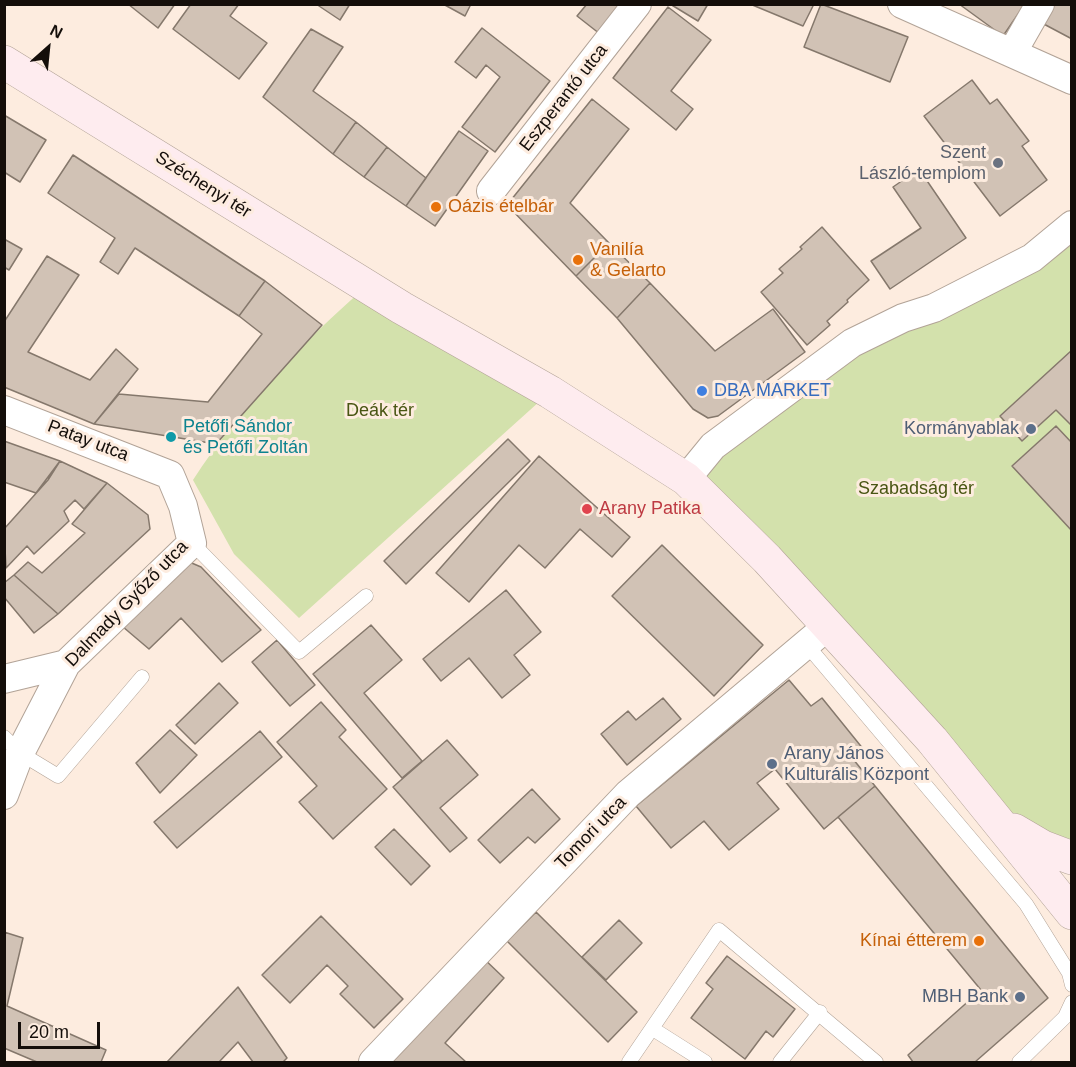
<!DOCTYPE html>
<meta charset="utf-8">
<style>
body{margin:0}
#map{position:relative;width:1076px;height:1067px;overflow:hidden;background:#fdecdf;font-family:Arial,sans-serif}
canvas{display:block}
.frame{position:absolute;inset:0;border:6px solid #140e0a;pointer-events:none}
.north{position:absolute;left:18px;top:18px;width:60px;height:60px;-webkit-text-stroke:4px #fdecdf;paint-order:stroke;rotate:27deg;font-size:16px;font-weight:700;line-height:24px;text-align:center;color:#140e0a}
.north::after{content:'';display:block;margin:auto;width:21px;height:27px;background:#140e0a;clip-path:polygon(50% 0,100% 100%,50% 72%,0 100%)}
.scale{position:absolute;left:18px;top:1022px;width:82px;height:27px;box-sizing:border-box;border:3px solid #140e0a;border-top:0;padding-left:8px;font-size:18px;line-height:21px;white-space:nowrap;color:#140e0a;-webkit-text-stroke:4px #fdecdf;paint-order:stroke}
</style>
<div id="map">
<canvas width="1076" height="1067"></canvas>
<div class="frame"></div>
<div class="north">N</div>
<div class="scale">20 m</div>
</div>
<script>
const context = document.querySelector('canvas').getContext('2d');
context.lineJoin = 'round';
function paint(path, color) { context.fillStyle = color; context.fill(path, 'evenodd'); }
function stroke(path, color, width, dash) { context.strokeStyle = color; context.lineWidth = width; context.lineCap = dash ? 'butt' : 'round'; context.setLineDash(dash || []); context.stroke(path); }
function label(font, color, halo, rows, align = 'center') {
  context.font = font + ' Arial,sans-serif'; context.lineWidth = 6; context.setLineDash([]); context.textBaseline = 'middle'; context.strokeStyle = halo; context.fillStyle = color; for (const [text, x, y, turn = 0] of rows) {
    context.save(); context.translate(x, y); context.rotate((+turn || 0) * Math.PI / 180); context.textAlign = isNaN(turn) ? turn : align; if (halo) context.strokeText(text, 0, 0); context.fillText(text, 0, 0); context.restore();
  }
}
paint(new Path2D(`
 M1071,225v633l-28,-11 -357,-368 166,-136z
 M367,286l183,106 -251,226 -65,-64 -41,-74c47,-72 109,-138 174,-194z`), '#d3e1ac');
const building = new Path2D(`
 M128,4h47l-17,24z
 M191,4h48l-9,12 37,27 -28,36 -66,-50z
 M316,4h34l-10,16z
 M443,4h28l-6,12z
 M587,4h36l-23,30 -23,-18z
 M670,4h38l-10,17z
 M750,4h64l-11,22z
 M821,4l87,33 -18,45 -86,-35z
 M959,4h66l-22,32z
 M1048,4h24v35l-32,-17z
 M668,7l43,33 -40,51 22,18 -17,21 -63,-52z
 M482,28l68,53 -55,71 -33,-25 38,-50 -14,-12 -10,13 -21,-16z
 M311,29l32,18 -30,44 43,31 -23,32 -70,-57z
 M972,80l18,24 7,-5 32,42 -7,5 25,34 -47,36 -76,-100z
 M592,99l37,30 -59,74 39,40 -33,33 -69,-71z
 M4,115l42,25 -26,42 -16,-10z
 M356,122l31,25 -23,30 -31,-23z
 M459,131l29,20 -53,75 -29,-20z
 M387,147l39,31 -20,28 -42,-29z
 M73,155l192,126 -26,35 -104,-68 -17,26 -18,-12 15,-24 -67,-45z
 M919,169l47,69 -76,51 -19,-28 50,-33 -28,-41z
 M822,227l47,53 -22,20 1,2 -21,19 3,4 -23,20 -46,-53 22,-19 -4,-4 23,-20 -2,-2z
 M4,239l18,10 -13,21 -5,-3z
 M609,243l41,40 -33,35 -41,-42z
 M47,256l32,19 -51,77 62,28 26,-31 22,20 -44,55 -90,-37v-65z
 M265,281l57,44 -106,119 -122,-20 25,-30 89,8 54,-68 -23,-18z
 M650,283l65,68 58,-42 32,43 -87,64 -10,2 -15,-9 -76,-91z
 M1072,350v76l-16,-16 -34,31 -22,-25z
 M1056,426l16,17v88l-60,-65z
 M508,439l22,22 -124,123 -22,-23z
 M4,441l56,20 -24,32 -32,-11z
 M539,456l91,81 -18,20 -32,-28 -35,39 -26,-23 -50,57 -33,-29z
 M60,461l47,22 -23,26 -9,-9 -11,11 5,10 -35,33 -7,-8 -21,22 -2,-39 44,-49z
 M107,483l41,32 2,14 -92,85 -44,-39 14,-13 14,11 43,-40 -13,-9z
 M662,545l101,100 -49,51 -102,-100z
 M180,558l21,9 60,63 -39,32 -41,-44 -32,31 -33,-28z
 M14,575l44,39 -24,19 -30,-36v-14z
 M506,590l35,42 -27,23 16,20 -28,23 -33,-40 -28,23 -18,-22z
 M371,625l31,35 -38,33 58,68 -20,17 -89,-104z
 M277,640l38,45 -25,21 -38,-44z
 M789,680l22,26 11,-8 42,52 -11,9 22,27 -51,43 -49,-60 -18,14 22,26 -50,41 -25,-29 -33,27 -35,-42z
 M219,683l19,20 -43,41 -19,-19z
 M663,698l18,21 -54,46 -26,-31 27,-23 8,9z
 M321,702l25,28 -7,7 48,52 -54,50 -34,-37 18,-16 -40,-44z
 M170,730l27,25 -37,38 -24,-30z
 M260,731l22,26 -105,91 -23,-26z
 M447,740l31,35 -38,33 27,30 -17,14 -57,-65z
 M875,786l173,212 -73,64h-62l-5,-7 73,-65 -143,-173z
 M532,789l28,30 -25,24 -7,-6 -28,26 -22,-23z
 M394,829l36,37 -19,19 -36,-38z
 M536,912l101,100 -29,30 -101,-101z
 M321,916l82,83 -29,29 -34,-34 8,-8 -21,-21 -37,38 -28,-28z
 M619,920l23,23 -36,37 -24,-23z
 M4,932l19,6 -16,68 99,44 -5,12h-64l-33,-14z
 M480,955l24,23 -59,65 21,19h-85z
 M727,956l68,53 -22,28 -7,-6 -21,28 -54,-41 22,-29 -7,-6z
 M238,987l49,71 -4,4h-30l-15,-20 -19,20h-52z`);
paint(building, '#d1c2b5');
stroke(building, '#85786c', 1.5);
const service = new Path2D(`
 M192,543l107,109 67,-56
 M806,644l220,260 43,69 3,12
 M4,737l16,16 38,23 84,-99
 M653,1029l52,33
 M629,1062l90,-132 157,132
 M780,1062l40,-50
 M1019,1062l46,-45 7,-15`);
const minor = new Path2D(`
 M902,4l170,76
 M1012,53l28,-49
 M491,191l146,-187
 M4,410l166,65 13,31 9,37 -126,121 -46,89 -16,42
 M686,479l27,-33 139,-103 51,-25 31,-10 98,-50 40,-33
 M4,679l62,-15
 M373,1062l255,-268 201,-169`);
const secondary = new Path2D(`
 M4,62l398,246 148,84 136,87 81,80 165,181 140,173
 M1014,830l29,17 29,11`);
stroke(service, '#b2a397', 15);
stroke(minor, '#b2a397', 30);
stroke(secondary, '#b2a397', 34);
stroke(service, '#fff', 14);
stroke(minor, '#fff', 28);
stroke(secondary, '#feecef', 33);
for (const [x, y, r, color] of [
 [998,163,6,"#6b7280"],
 [436,207,6,"#e8710a"],
 [578,260,6,"#e8710a"],
 [702,391,6,"#3f7fe0"],
 [1031,429,6,"#5c6f8a"],
 [171,437,6,"#0f9aa8"],
 [587,509,6,"#e0444e"],
 [772,764,6,"#5c6f8a"],
 [979,941,6,"#e8710a"],
 [1020,997,6,"#5c6f8a"]
]) { const dot = new Path2D(); dot.arc(x, y, r, 0, 2 * Math.PI); context.fillStyle = color; context.fill(dot); stroke(dot, '#fdecdf', 2); }
label('18px', '#140e0a', '#fdecdf', [
 ["Eszperantó utca",564,98,-52],
 ["Széchenyi tér",203,185,32],
 ["Patay utca",88,441,21],
 ["Dalmady Győző utca",127,604,-46],
 ["Tomori utca",591,833,-46]
]);
label('18px', '#5b616d', '#fdecdf', [
 ["Szent",986,153],
 ["László-templom",986,174]
], 'right');
label('18px', '#c56008', '#fdecdf', [
 ["Oázis ételbár",448,207],
 ["Vanilía",590,250],
 ["& Gelarto",590,271],
 ["Kínai étterem",967,941,"right"]
], 'left');
label('18px', '#366cbe', '#fdecdf', [
 ["DBA MARKET",714,391]
], 'left');
label('18px', '#495613', '#fdecdf', [
 ["Deák tér",380,411],
 ["Szabadság tér",916,489]
]);
label('18px', '#0d838f', '#fdecdf', [
 ["Petőfi Sándor",183,427],
 ["és Petőfi Zoltán",183,448]
], 'left');
label('18px', '#4e5e75', '#fdecdf', [
 ["Kormányablak",1019,429],
 ["Arany János",784,754,"left"],
 ["Kulturális Központ",784,775,"left"],
 ["MBH Bank",1008,997]
], 'right');
label('18px', '#be3a42', '#fdecdf', [
 ["Arany Patika",599,509]
], 'left');
</script>
